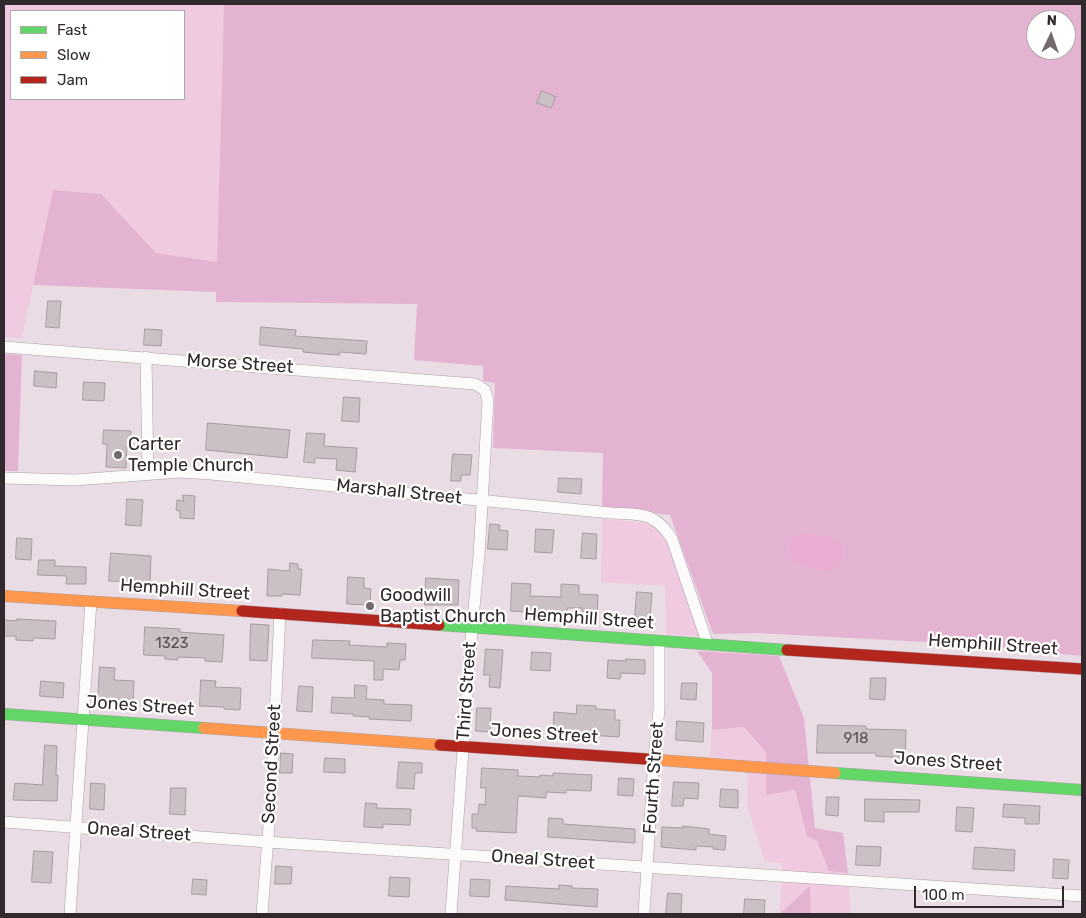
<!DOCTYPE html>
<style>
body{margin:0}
#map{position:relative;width:1086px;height:918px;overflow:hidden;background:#eadce4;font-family:Rubik,sans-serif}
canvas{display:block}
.frame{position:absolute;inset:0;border:5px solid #32292e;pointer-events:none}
.legend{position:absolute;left:10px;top:10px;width:175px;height:90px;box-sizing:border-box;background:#fff;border:1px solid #ada9ab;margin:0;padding:6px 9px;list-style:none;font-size:15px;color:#32292e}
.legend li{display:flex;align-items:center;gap:10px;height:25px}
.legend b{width:25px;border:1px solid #ada9ab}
.north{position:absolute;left:1026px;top:10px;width:50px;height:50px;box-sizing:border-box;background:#fff;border:1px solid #ada9ab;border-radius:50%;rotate:3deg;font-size:14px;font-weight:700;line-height:20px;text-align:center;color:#32292e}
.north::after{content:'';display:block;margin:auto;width:18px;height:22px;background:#72686e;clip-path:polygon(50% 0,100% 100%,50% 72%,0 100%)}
.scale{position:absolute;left:914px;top:886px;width:150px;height:22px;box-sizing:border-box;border:2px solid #32292e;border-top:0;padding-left:6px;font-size:15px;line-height:18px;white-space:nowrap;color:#32292e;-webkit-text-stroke:4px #fff;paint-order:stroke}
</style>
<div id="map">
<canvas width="1086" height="918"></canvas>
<div class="frame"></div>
<ul class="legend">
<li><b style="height:6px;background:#63d668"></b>Fast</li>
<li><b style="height:6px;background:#ff974d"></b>Slow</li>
<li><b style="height:6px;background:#b3261e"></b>Jam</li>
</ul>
<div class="north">N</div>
<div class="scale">100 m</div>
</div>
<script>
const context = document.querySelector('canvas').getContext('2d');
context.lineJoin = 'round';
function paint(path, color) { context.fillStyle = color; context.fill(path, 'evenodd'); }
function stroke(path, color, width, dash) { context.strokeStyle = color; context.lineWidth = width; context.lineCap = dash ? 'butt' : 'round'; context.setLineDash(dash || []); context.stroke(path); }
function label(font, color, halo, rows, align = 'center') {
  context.font = font + ' Rubik,sans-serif'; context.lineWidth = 4.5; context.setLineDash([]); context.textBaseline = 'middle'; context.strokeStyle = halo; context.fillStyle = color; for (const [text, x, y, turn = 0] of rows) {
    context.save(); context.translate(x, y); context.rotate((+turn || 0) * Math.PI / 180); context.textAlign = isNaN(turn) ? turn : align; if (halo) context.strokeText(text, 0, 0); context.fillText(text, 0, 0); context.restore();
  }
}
paint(new Path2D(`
 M4,4h220l-7,258 -61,-9 -55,-59 -48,-4 -31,148 -18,-1zM11,11h173v88h-173z
 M602,519l48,4 17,17 33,96 -34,-2 -1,-48 -64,-4z
 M744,727l23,25 -1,43 29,-5 12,46 10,5 12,30 19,2 3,41h-40l-1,-27 -30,27 2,-51 -17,-2 -18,-55 1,-30 -9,-17 -29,-2 2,-27z`), '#f0cae0');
paint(new Path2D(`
 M224,4h858v652l-118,-12 -207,-11 -44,1 -43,-119 -68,-8 1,-54 -110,-5 2,-65 -12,-2v-15l-69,-6 3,-56 -201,-2v-10l-183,-7 20,-95 48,4 55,59 61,9zM1036,20h30v30h-30z
 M4,354l18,1 -4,116h-14z
 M697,651l82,5 25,62 11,110 28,5 5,40 -19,-2 -12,-30 -10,-5 -12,-46 -29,5v-43l-22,-25 -32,3v-57z
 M810,886l1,28h-31z`), '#e5b3d2');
paint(new Path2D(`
 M799,534l34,3 10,9c1,11 -2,17 -9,25l-27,-4 -12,-5c-7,-11 -10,-21 4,-28z`), '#e9add2');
const building = new Path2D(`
 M542,91l14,6 -5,11 -14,-5z
 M48,301h13l-2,27 -13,-1z
 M261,327l35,3 -1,6 72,5 -1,13 -26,-2 -1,3 -16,-1 -20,-2v-3l-43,-4z
 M145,329l17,1 -1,16 -17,-1z
 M35,371l22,2 -1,15 -22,-2z
 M84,382l21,1 -1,18 -21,-1z
 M344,397l16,1 -1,24 -17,-1z
 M208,423l82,7 -3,28 -81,-8z
 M104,430l27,1 -1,15h-3l-1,22 -20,-1 1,-23h-4z
 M307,433l18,1 -1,12 33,2 -2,24 -19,-2 1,-11 -22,-1v5l-11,-1z
 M453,454l19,1 -2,20h-9v6h-10z
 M559,478l23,1 -1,15 -23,-2z
 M183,495l12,1 -1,23 -14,-1v-7l-4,-1 1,-10 6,1z
 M127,499l16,1 -2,26 -15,-1z
 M490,524l10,1 -1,5 9,1 -1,19 -19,-1z
 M536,529l18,1 -2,23 -17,-1z
 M583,533l14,1 -1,25 -15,-1z
 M17,538l15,1 -1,21 -15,-1z
 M111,553l40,3 -1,27 -41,-2z
 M39,560h16v6l31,1v17h-20l1,-8 -29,-1z
 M290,563l8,1v5h4l-2,26 -18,-1v2h-15l1,-27 21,2z
 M348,577l16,1v10l7,1 -1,16 -23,-1z
 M426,578l33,2 -1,25h-33z
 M512,583l19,1 -1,12 31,1v-13l18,1v9l19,1 -1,21 -15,-1v-7h-15v7l-56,-4z
 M637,592l15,1 -2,26 -15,-1z
 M17,619l39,2 -1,18 -22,-1v3l-17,-1v-4h-12v-16l13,1z
 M251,624l18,1 -2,36 -17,-1z
 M145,627l35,2 -1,3 45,3 -2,27 -17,-1v-3l-27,-1v3l-13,-1v-3l-21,-1z
 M313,640l37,1 -1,4 38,2v-4l19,1 -1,16h-5l-1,10 -16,-1v11h-9v-19l-62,-3z
 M486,649l17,1 -3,38 -11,-1 1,-12h-6z
 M532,652l19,1 -1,18 -19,-1z
 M626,659l19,1v14l-24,-1 -1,6 -13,-1 1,-18 18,1z
 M100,667l15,1 -1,12 20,1 -1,25 -19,-1v-4l-16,-1z
 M871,678h15l-1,22 -15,-1z
 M201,680l15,1 -1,6 26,1 -1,22 -16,-1v-2l-24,-1z
 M41,681l23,2 -1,15 -23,-2z
 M682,683h15l-1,17 -15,-1z
 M355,685l12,1 -1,13 18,1v4l28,1 -1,16 -42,-2 1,-2 -17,-1v-2l-22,-1 1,-16 22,1z
 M299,686l14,1 -1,25 -15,-1z
 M577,705l19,1v3l19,1v10h5l-1,17 -66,-4 1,-21 22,2z
 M477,708h14l-1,24 -14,-1z
 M677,721l27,2 -1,19 -27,-2z
 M818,725l48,1v3l40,1 -1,28 -29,-2v-3h-59z
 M45,745l12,1 -1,29h2l-1,26 -44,-1 2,-17 27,2z
 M281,753l12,1 -1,19h-12z
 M325,758l20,1v14l-21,-1z
 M399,762l23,1v10h-7l-1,16 -17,-1z
 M482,768l36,2v6l22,1v-2l13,1v-3l39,2 -1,16 -25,-1v3l-20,-1v6l-28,-2 -2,37 -40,-2 1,-3h-5v-14h6l1,-10 6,1 1,-17h-5z
 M619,778l15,1 -1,17 -15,-1z
 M674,782l25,1 -1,16 -14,-1 -1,8h-11z
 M91,783l14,1 -1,26 -14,-1z
 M171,788h15l-1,27 -15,-1z
 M721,789l17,1v18l-18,-1z
 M827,797h12l-1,19 -12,-1z
 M865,799l55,1 -1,12h-35v10l-19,-1z
 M366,803l11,1 -1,4 35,1 -1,16 -27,-1v4l-19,-1z
 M1004,804l36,2 -1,18h-14v-6l-22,-1z
 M957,807l17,1 -2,24 -16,-1z
 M549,818l14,1v5l72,5v14l-87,-6z
 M683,826l26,3v5l17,2 -1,14 -12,-1v-2l-17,-1v4l-35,-3 1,-20 21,1z
 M857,846l24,1 -1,19 -24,-1z
 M975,847l40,3 -1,21 -41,-2z
 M34,851l19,1 -2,31 -19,-1z
 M1054,859l15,1 -1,19 -15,-1z
 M276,866l16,1 -1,17h-16z
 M390,877l20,1 -1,19 -20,-1z
 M193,879l14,1 -1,15 -14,-1z
 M471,879l19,1 -1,17 -19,-1z
 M559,885l13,1v2l26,1 -1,18 -92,-7 1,-14 53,3z
 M668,893l14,1 -1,20h-15z
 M745,899l20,1 -1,14h-20z`);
paint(building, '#ccc0c7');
stroke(building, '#a69ba1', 1);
const street = new Path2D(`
 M4,347l471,37 10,6 3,11 -9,155 -7,72 -21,286
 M146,357l2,117
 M4,478l71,2 105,-8 31,2 400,39c30,2 43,-2 61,26l36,106
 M4,822l263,20 815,54
 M70,914l21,-313
 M262,914l9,-114 9,-187
 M644,914l10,-155 5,-50v-67`);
const fast = new Path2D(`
 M439,625l348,25
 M4,714l200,14
 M835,773l247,17`);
const slow = new Path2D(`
 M4,596l238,15
 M204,728l236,17
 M646,759l189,14`);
const jam = new Path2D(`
 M242,611l197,14
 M787,650l295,19
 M440,745l206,14`);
stroke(street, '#aaa0a6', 12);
stroke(fast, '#aaa0a6', 12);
stroke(slow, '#aaa0a6', 12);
stroke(jam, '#aaa0a6', 12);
stroke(street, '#fcfafb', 11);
stroke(fast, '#63d668', 11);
stroke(slow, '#ff974d', 11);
stroke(jam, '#b3261e', 11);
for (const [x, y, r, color] of [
 [118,455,5,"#72686e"],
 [370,606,5,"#72686e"]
]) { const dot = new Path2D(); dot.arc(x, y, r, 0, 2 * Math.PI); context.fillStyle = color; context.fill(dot); stroke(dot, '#fff', 2); }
label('15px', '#584f54', null, [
 ["1323",172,644],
 ["918",856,739]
]);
label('18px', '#32292e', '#fff', [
 ["Morse Street",240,364,4],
 ["Marshall Street",399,492,6],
 ["Hemphill Street",185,590,4],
 ["Hemphill Street",589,619,4],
 ["Hemphill Street",993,645,4],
 ["Third Street",467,691,-86],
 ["Jones Street",140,706,4],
 ["Jones Street",544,734,4],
 ["Jones Street",948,762,4],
 ["Second Street",272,764,-87],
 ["Fourth Street",654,778,-86],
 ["Oneal Street",139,832,4],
 ["Oneal Street",543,860,4]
]);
label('18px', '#32292e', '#fff', [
 ["Carter",128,445],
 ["Temple Church",128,466],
 ["Goodwill",380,596],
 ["Baptist Church",380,617]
], 'left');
</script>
